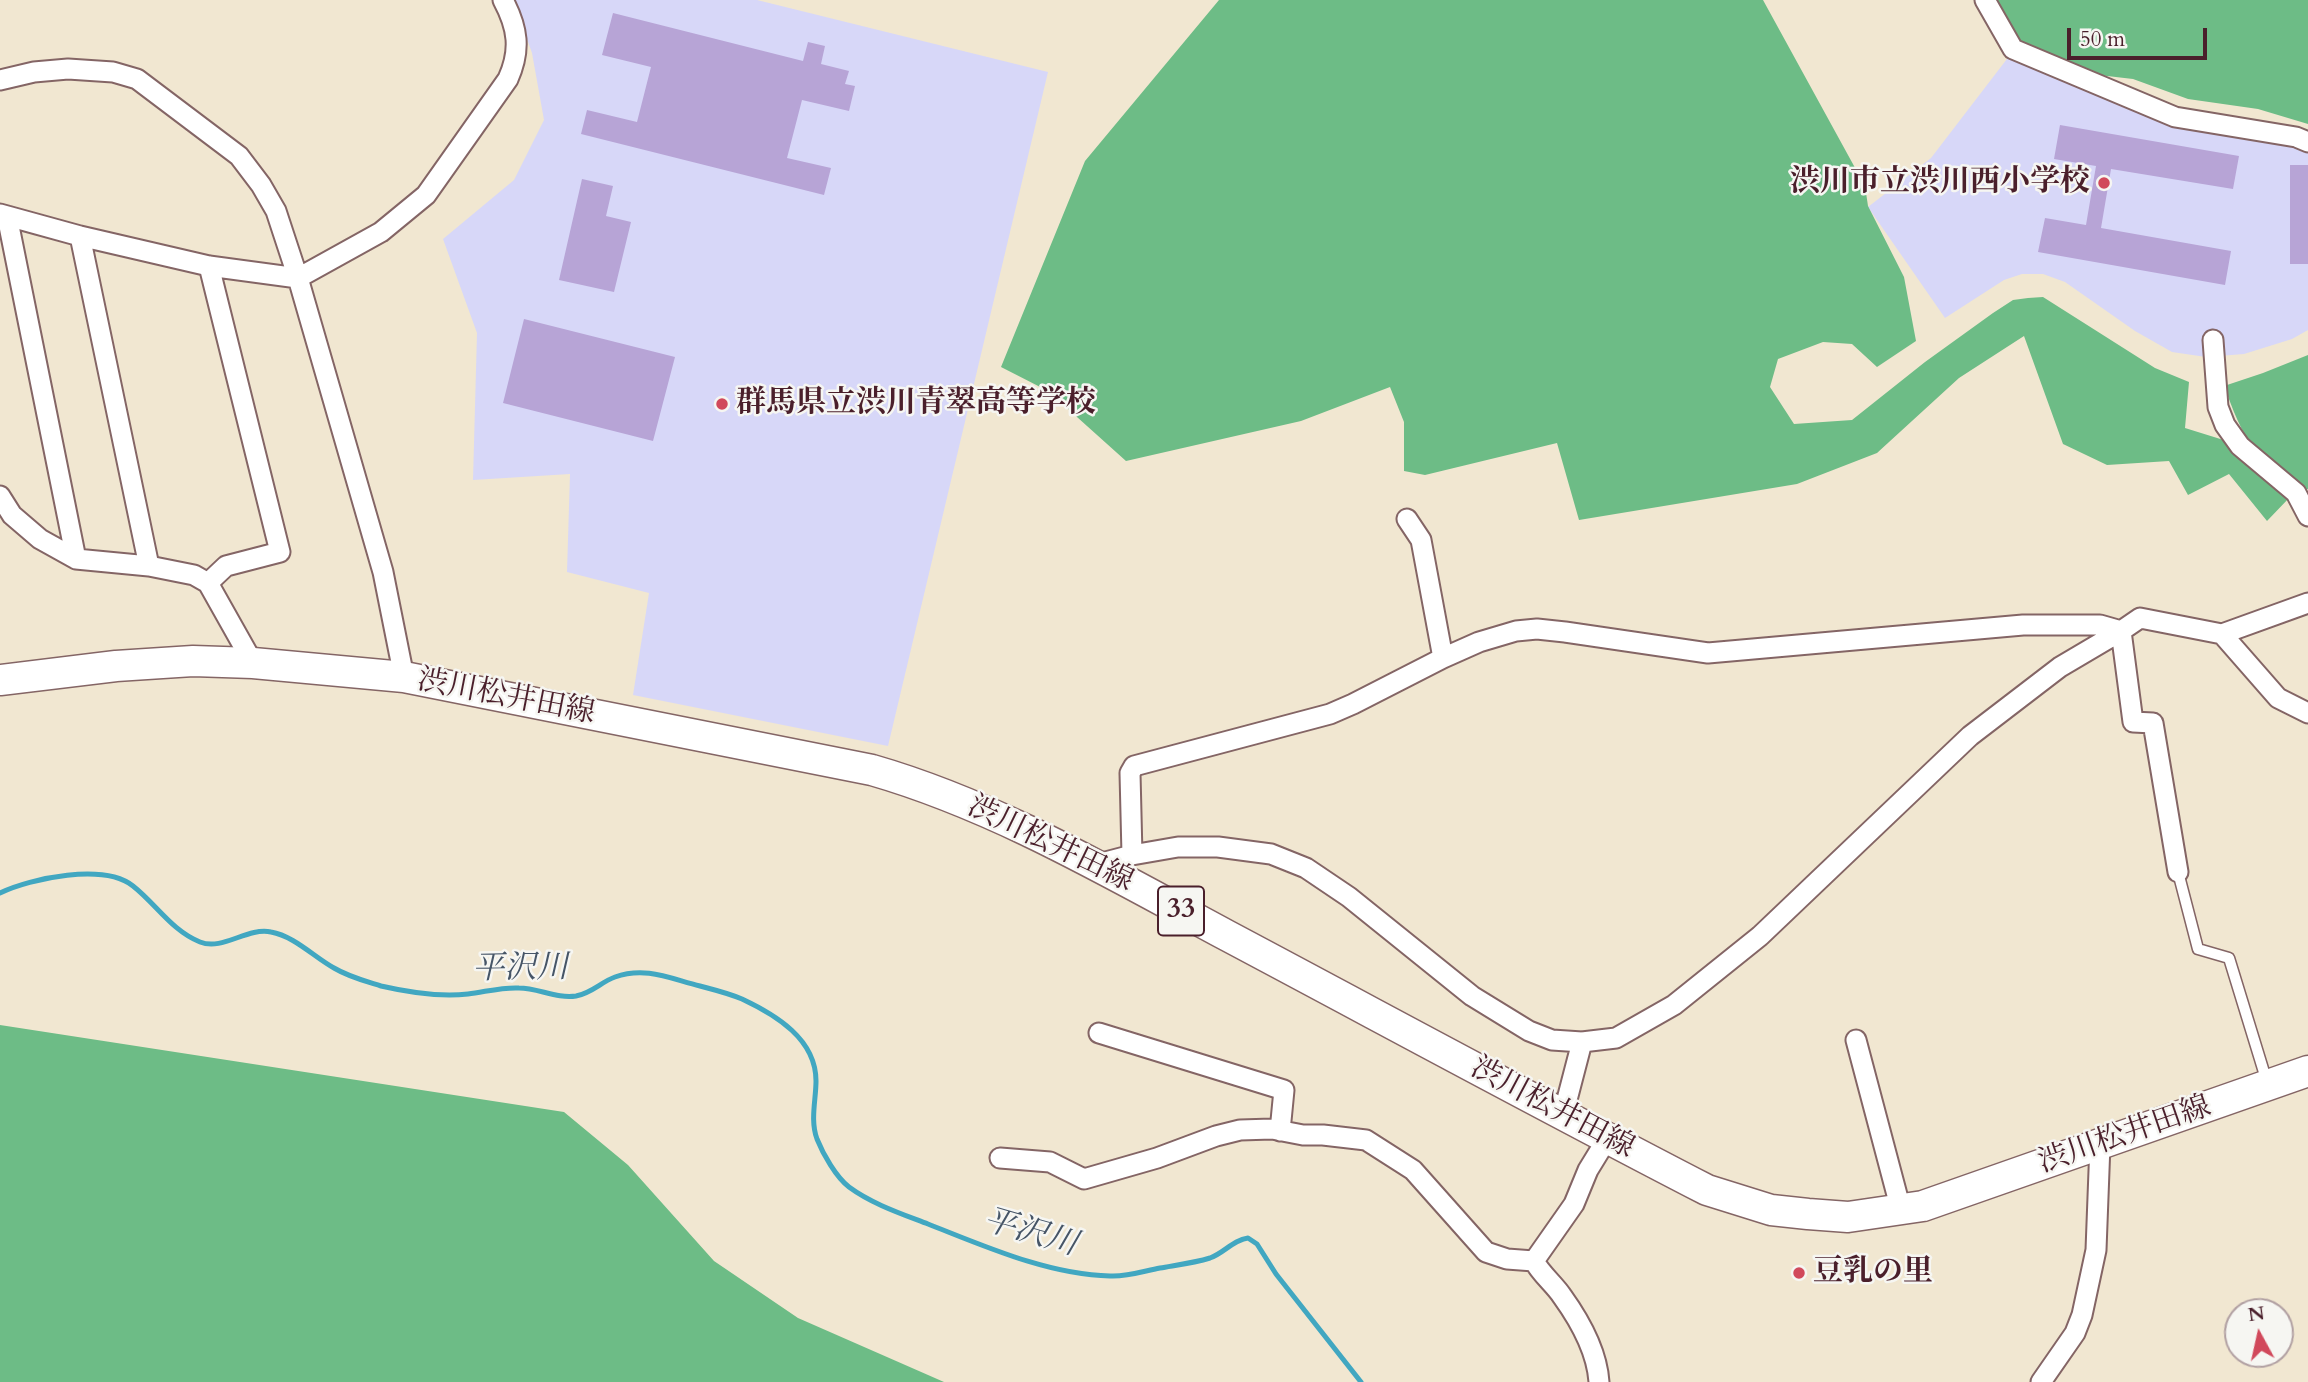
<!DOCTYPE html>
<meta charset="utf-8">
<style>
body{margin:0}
#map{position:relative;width:2308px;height:1382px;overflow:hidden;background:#f1e7d1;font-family:Cardo,serif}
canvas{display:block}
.north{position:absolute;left:2224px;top:1298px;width:70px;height:70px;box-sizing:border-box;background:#f6f6f2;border:2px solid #b1a0a2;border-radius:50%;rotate:352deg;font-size:19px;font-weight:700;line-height:28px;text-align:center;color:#4a1f2b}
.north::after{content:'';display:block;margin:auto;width:24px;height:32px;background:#d1495b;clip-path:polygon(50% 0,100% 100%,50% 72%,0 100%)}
.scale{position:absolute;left:2067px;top:28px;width:140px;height:32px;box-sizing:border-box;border:4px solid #4a1f2b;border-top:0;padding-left:9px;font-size:21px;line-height:24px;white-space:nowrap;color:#4a1f2b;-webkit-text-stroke:5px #f6f6f2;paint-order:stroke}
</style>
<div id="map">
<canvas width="2308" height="1382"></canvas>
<div class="north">N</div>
<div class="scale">50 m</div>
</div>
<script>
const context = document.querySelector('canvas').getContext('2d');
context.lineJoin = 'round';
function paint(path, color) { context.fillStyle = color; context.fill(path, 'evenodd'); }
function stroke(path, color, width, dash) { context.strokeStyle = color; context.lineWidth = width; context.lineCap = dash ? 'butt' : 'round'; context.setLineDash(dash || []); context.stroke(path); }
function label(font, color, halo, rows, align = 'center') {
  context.font = font + ' Cardo,"Noto Serif JP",serif'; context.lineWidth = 5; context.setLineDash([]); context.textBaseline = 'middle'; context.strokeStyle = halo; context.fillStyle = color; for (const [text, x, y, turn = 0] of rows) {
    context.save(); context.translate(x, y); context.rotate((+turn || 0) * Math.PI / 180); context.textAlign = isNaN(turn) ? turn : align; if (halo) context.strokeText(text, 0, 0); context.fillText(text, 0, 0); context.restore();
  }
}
paint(new Path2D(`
 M513,0h244l291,72 -160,674 -255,-51 16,-102 -82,-21 3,-98 -97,6 4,-147 -34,-94 71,-59 30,-60 -12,-67z
 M2010,55l135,57 163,36v182l-16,9 -48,15 -38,3 -34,-5 -37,-21 -70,-49 -22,-8h-21l-18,6 -59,38 -77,-111 63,-49z`), '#d7d7f8');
paint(new Path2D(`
 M1219,0h544l102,186 3,20 36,71 12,64 -39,26 -25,-23 -29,-2 -45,17 -8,28 24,37 58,-4 73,-58 68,-49 20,-13 15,-2 15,-1 112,71 34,14 -4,46 45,14 60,55 -23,24 -38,-47 -41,21 -19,-34 -62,4 -44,-21 -39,-108 -65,42 -82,75 -80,31 -218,36 -22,-77 -132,32 -21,-4v-49l-14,-35 -89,34 -175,40 -78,-70 -47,-24 84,-206z
 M1989,0h319v124l-50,-15 -70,-10 -55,-20 -43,-5 -76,-29z
 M2308,355v134l-3,1c-14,-14 -34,-25 -48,-39 -17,-19 -24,-42 -33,-65l39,-13z
 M0,1025l564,87 64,53 86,96 84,57 146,64h-944z`), '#6dbc86');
stroke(new Path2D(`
 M0,893c31,-15 104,-30 133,-7 23,18 39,45 67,56 23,9 47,-15 71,-10 23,4 43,25 63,36 15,9 31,13 47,18 26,6 61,11 87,8 17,-2 34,-7 51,-6 19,0 38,11 57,8 16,-3 25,-14 39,-19 31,-11 56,2 85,9 15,4 28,7 42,13 34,16 74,40 74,82 0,19 -6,39 1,58 6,15 19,38 32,48 23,17 53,27 79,37 56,22 121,51 182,52 17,1 34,-5 50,-8 17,-3 34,-5 50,-10 14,-5 23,-18 38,-20l9,6 19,30 85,108`), '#41a7c1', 5);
paint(new Path2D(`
 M613,13l190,48 5,-19 17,4 -4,18 28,7 -4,13 10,2 -6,25 -47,-11 -15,58 44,10 -7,27 -243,-61 6,-24 50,12 14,-55 -49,-12z
 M2060,125l179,31 -6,33 -122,-20 -10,59 130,23 -6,34 -187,-33 7,-34 41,7 10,-59 -42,-7z
 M2290,165h18v99h-18z
 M582,179l31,7 -7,30 25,6 -17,70 -55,-12z
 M524,319l151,38 -22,84 -150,-38z`), '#b7a4d6');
const service = new Path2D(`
 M2178,872l20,77 31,9 38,124`);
const minor = new Path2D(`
 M1985,0l28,49 162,68 121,20 12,5
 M0,80l34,-8 34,-3 45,3 24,7 102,77 22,29 15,26 22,67 85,294 21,105
 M0,214l80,22 129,30 89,12 83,-46 45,-37 82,-116c13,-29 10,-51 -5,-79
 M7,216l69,343
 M80,236l69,330
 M2213,340l5,67 7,18 15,21 56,47 12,23
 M0,496l12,19 28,24 36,20 73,7 45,9 14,8 45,80
 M1407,519l14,21 22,118
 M208,583l18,-17 54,-14 -71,-286
 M2222,634l56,64 30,15
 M1132,855l-2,-82 4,-7 196,-52 23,-10 90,-46 36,-16 37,-11 21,-2 28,3 143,21 315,-28h77l21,6 19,-13 82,16 86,-31
 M1094,865l38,-10 46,-8h40l53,7 35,14 43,29 123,99 57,35 23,9 30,2 34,-4 58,-33 86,-69 210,-200 90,-69 61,-36 12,91 20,1 25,149
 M1099,1033l185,57 -4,41
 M1856,1040l45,170
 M1563,1115l19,-73
 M1000,1158l50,4 34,17 73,-21 59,-22 24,-6 32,-1 31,6h20l43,5 47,30 73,82 21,7 27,2
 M1599,1382c-2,-31 -19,-61 -37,-86 -8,-12 -21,-22 -28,-35l40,-57 14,-34 19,-31
 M2041,1382l34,-49 7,-18 14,-65 4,-106`);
const primary = new Path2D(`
 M0,680l116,-14 77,-5 60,2 151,14 468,93c125,36 240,104 354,165 160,85 320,172 481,255l64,20 37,4 40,3 75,-11 385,-135`);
stroke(service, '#846565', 13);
stroke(minor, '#846565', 23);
stroke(primary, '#846565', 33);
stroke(service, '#fff', 10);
stroke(minor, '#fff', 19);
stroke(primary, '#fff', 30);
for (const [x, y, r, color] of [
 [2104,183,7,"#d1495b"],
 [722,404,7,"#d1495b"],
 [1799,1273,7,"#d1495b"]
]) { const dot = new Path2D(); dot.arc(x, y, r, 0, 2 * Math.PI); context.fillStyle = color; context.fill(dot); stroke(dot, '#f6f6f2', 2.5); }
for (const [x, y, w] of [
 [1181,911,46]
]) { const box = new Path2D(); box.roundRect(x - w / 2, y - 24.5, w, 49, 5); context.fillStyle = '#f6f6f2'; context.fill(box); stroke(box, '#4a1f2b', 2); }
label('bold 28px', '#4a1f2b', null, [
 ["33",1181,911]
]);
label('bold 30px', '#4a1f2b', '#f6f6f2', [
 ["渋川市立渋川西小学校",2090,183,"right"],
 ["群馬県立渋川青翠高等学校",736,404],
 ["豆乳の里",1813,1273]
], 'left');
label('30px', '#4a1f2b', '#f6f6f2', [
 ["渋川松井田線",506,698,11],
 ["渋川松井田線",1050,845,26],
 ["渋川松井田線",1552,1109,28],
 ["渋川松井田線",2125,1136,-19]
]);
label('italic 32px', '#465567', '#f6f6f2', [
 ["平沢川",520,970,-1],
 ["平沢川",1030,1234,16]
]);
</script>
